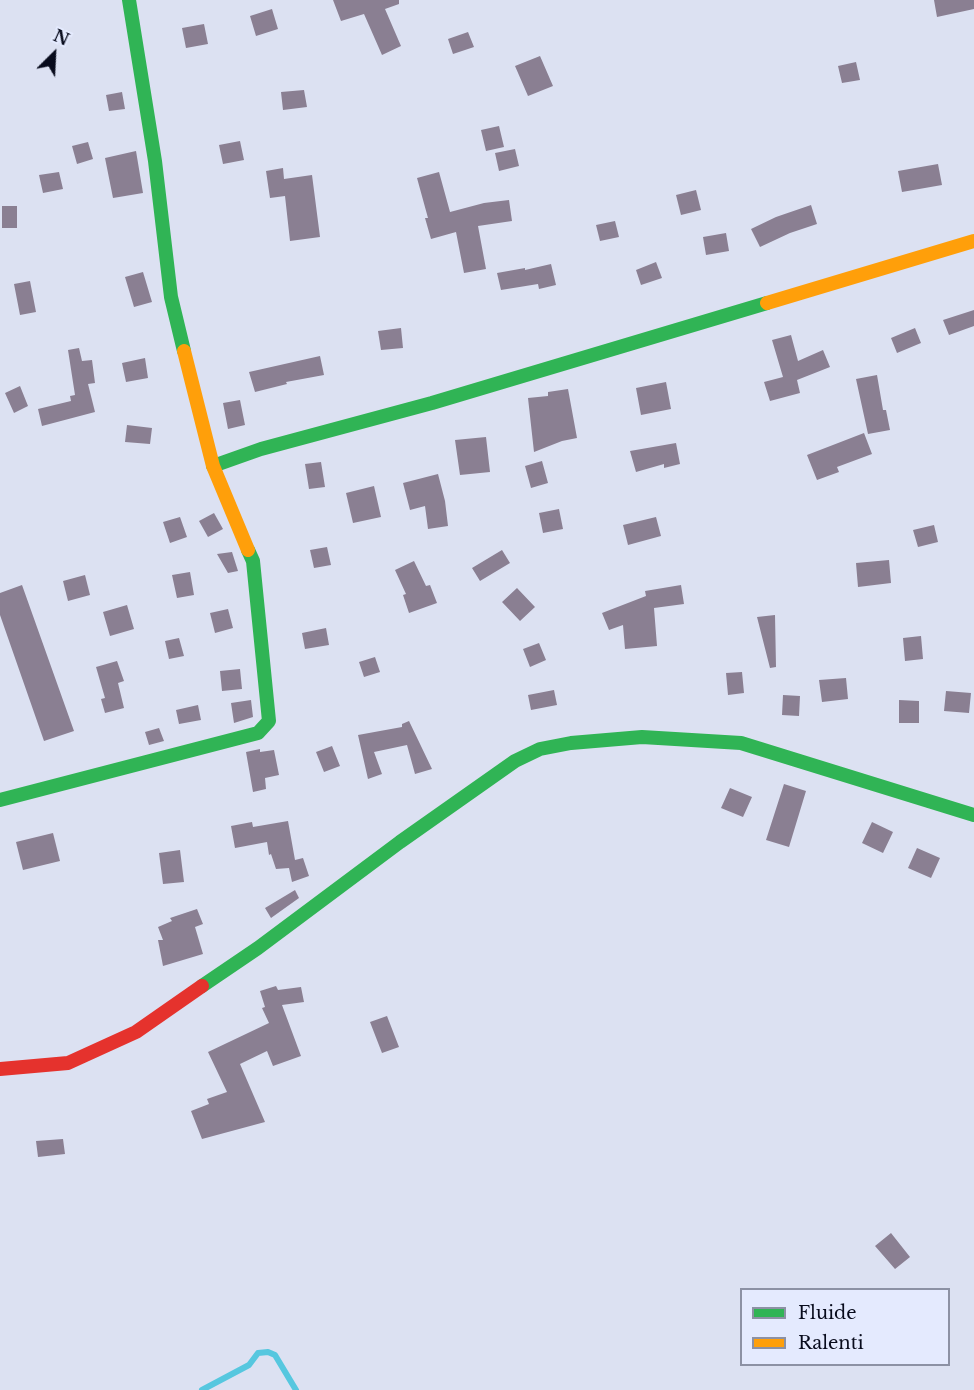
<!DOCTYPE html>
<style>
body{margin:0}
#map{position:relative;width:974px;height:1390px;overflow:hidden;background:#dce1f2;font-family:"Libre Baskerville",serif}
canvas{display:block}
.legend{position:absolute;left:740px;top:1288px;width:210px;height:78px;box-sizing:border-box;background:#e4eafe;border:2px solid #8c91a4;margin:0;padding:8px 10px;list-style:none;font-size:18px;color:#080b1c}
.legend li{display:flex;align-items:center;gap:12px;height:30px}
.legend b{width:30px;border:2px solid #8c91a4}
.north{position:absolute;left:24px;top:24px;width:60px;height:60px;-webkit-text-stroke:4px #e4eafe;paint-order:stroke;rotate:24deg;font-size:16px;font-weight:700;line-height:24px;text-align:center;color:#080b1c}
.north::after{content:'';display:block;margin:auto;width:21px;height:27px;background:#080b1c;clip-path:polygon(50% 0,100% 100%,50% 72%,0 100%)}
</style>
<div id="map">
<canvas width="974" height="1390"></canvas>
<ul class="legend">
<li><b style="height:8px;background:#30b455"></b>Fluide</li>
<li><b style="height:8px;background:#ff9f0a"></b>Ralenti</li>
</ul>
<div class="north">N</div>
</div>
<script>
const context = document.querySelector('canvas').getContext('2d');
context.lineJoin = 'round';
function stroke(path, color, width, dash) { context.strokeStyle = color; context.lineWidth = width; context.lineCap = dash ? 'butt' : 'round'; context.setLineDash(dash || []); context.stroke(path); }
function paint(path, color) { context.fillStyle = color; context.fill(path, 'evenodd'); }
stroke(new Path2D(`
 M202,1390l47,-25 9,-12 10,-1 7,3 21,35`), '#56c7df', 6);
paint(new Path2D(`
 M333,0h66v4l-14,5 16,37 -19,9 -18,-41 -23,7z
 M934,0h40v9l-37,8z
 M272,9l6,20 -22,7 -6,-20z
 M204,24l4,20 -22,4 -4,-20z
 M468,32l6,15 -21,7 -5,-15z
 M540,56l13,30 -25,10 -13,-30z
 M856,62l4,18 -18,3 -4,-17z
 M304,90l3,17 -24,3 -2,-18z
 M122,92l3,17 -16,2 -3,-16z
 M499,126l5,21 -18,4 -5,-21z
 M240,141l4,19 -21,4 -4,-19z
 M88,142l5,17 -16,5 -5,-18z
 M515,149l4,17 -20,5 -4,-18z
 M136,151l7,42 -30,5 -8,-40z
 M938,164l4,21 -40,7 -4,-21z
 M283,168l1,11 28,-4 8,62 -30,4 -5,-45 -15,2 -4,-27z
 M59,172l4,17 -20,4 -4,-18z
 M439,172l11,40 34,-9 25,-3 3,21 -34,5 8,43 -22,4 -8,-41 -25,7 -6,-21h3l-11,-40z
 M696,190l5,20 -20,5 -5,-20z
 M811,205l6,19 -27,9 -30,14 -9,-18 25,-12z
 M2,206h15v22h-15z
 M615,221l4,16 -19,4 -4,-16z
 M726,233l3,18 -23,4 -3,-18z
 M656,262l6,16 -21,7 -5,-15z
 M551,264l5,21 -17,4 -1,-5 -37,6 -4,-17 28,-5v2z
 M143,272l9,30 -18,5 -9,-30z
 M30,281l6,31 -16,3 -6,-31z
 M974,310v16l-25,9 -6,-15z
 M401,328l2,20 -22,2 -3,-19z
 M915,328l6,15 -24,10 -6,-15z
 M791,335l7,26 25,-11 7,17 -33,13 3,13 -30,8 -6,-19 19,-5 -11,-37z
 M79,348l3,13 10,-1 3,23 -7,1 7,28 -53,14 -4,-17 33,-8 -1,-5 5,-1 -7,-45z
 M320,356l4,19 -38,7 1,2 -32,8 -6,-20z
 M145,358l3,20 -22,4 -4,-19z
 M877,375l6,35h3l4,20 -22,4 -12,-55z
 M666,382l5,27 -30,6 -5,-27z
 M20,386l8,20 -14,7 -9,-20z
 M568,389l9,49 -15,3 -28,11 -6,-54 20,-2v-4z
 M240,400l5,25 -17,4 -5,-26z
 M127,425l25,3 -2,16 -25,-2z
 M864,433l8,21 -35,13 2,5 -22,8 -10,-25z
 M486,437l4,35 -30,3 -5,-35z
 M676,443l4,21 -16,4v-4l-28,8 -6,-21z
 M542,461l6,22 -17,5 -6,-22z
 M321,462l4,25 -16,2 -4,-25z
 M438,474l7,27 3,25 -20,3 -3,-23 -15,4 -7,-27z
 M374,486l7,31 -28,6 -7,-30z
 M559,509l4,20 -20,4 -4,-20z
 M214,513l9,16 -15,8 -9,-16z
 M180,517l7,20 -17,6 -7,-21z
 M656,517l5,19 -33,9 -5,-20z
 M934,525l4,17 -20,5 -5,-17z
 M327,547l4,18 -17,3 -4,-18z
 M502,550l8,13 -30,18 -8,-13z
 M232,552l6,19 -10,2 -11,-19z
 M889,560l2,23 -33,4 -2,-24z
 M414,561l12,25 4,-1 7,18 -28,10 -6,-18 3,-1 -11,-24z
 M190,572l4,23 -17,3 -5,-23z
 M85,575l5,20 -22,6 -5,-20z
 M22,585l52,146 -30,10 -44,-126v-22z
 M681,585l3,19 -30,4 3,38 -32,3 -2,-24 -14,5 -7,-17 44,-17 -1,-5z
 M517,588l18,19 -15,14 -18,-19z
 M127,605l7,24 -24,7 -7,-24z
 M228,609l5,19 -18,5 -5,-20z
 M775,615l1,52 -6,1 -13,-51z
 M326,628l3,17 -24,4 -3,-16z
 M921,636l2,23 -18,2 -2,-23z
 M179,638l5,18 -15,3 -4,-18z
 M539,643l7,17 -16,7 -7,-18z
 M375,657l5,15 -16,5 -5,-15z
 M117,661l7,20 -6,2 6,25 -19,5 -4,-14 4,-1 -9,-31z
 M240,669l2,20 -20,2 -2,-20z
 M742,672l2,21 -16,2 -2,-22z
 M846,678l2,21 -26,3 -3,-22z
 M554,690l3,15 -26,5 -3,-15z
 M946,691l25,2 -2,20 -25,-2z
 M783,695l17,1 -1,20 -17,-1z
 M251,700l2,17 -19,6 -3,-20z
 M899,700l20,1v22h-20z
 M198,705l3,15 -22,4 -3,-14z
 M409,721l23,48 -17,5 -8,-29 -33,7 8,22 -14,5 -10,-44 44,-8v-3z
 M159,728l5,13 -15,4 -4,-13z
 M332,746l8,20 -16,6 -8,-20z
 M260,749v3l14,-2 5,25 -14,3 1,11 -13,3 -7,-40z
 M784,784l22,7 -17,56 -23,-7z
 M730,788l22,9 -9,20 -22,-9z
 M288,821l7,39 8,-2 6,18 -17,6 -3,-14 -13,1 -5,-15 -2,1 -2,-13 -32,6 -4,-22 21,-4 1,5z
 M872,822l21,10 -10,21 -21,-10z
 M53,833l7,28 -37,9 -7,-28z
 M917,848l23,10 -9,20 -23,-10z
 M180,850l4,32 -21,2 -4,-31z
 M295,890l4,8 -28,20 -6,-10z
 M197,909l6,15 -8,3 8,27 -40,12 -5,-26h5l-5,-13 14,-6 -2,-3z
 M276,986l2,4 23,-3 3,15 -22,3 19,51 -28,10 -6,-15 -27,13 25,58 -63,17 -11,-28 18,-7 -2,-5 20,-7 -19,-40 61,-29 -7,-15 3,-1 -5,-16z
 M387,1016l12,31 -17,6 -12,-31z
 M63,1139l2,15 -27,3 -2,-16z
 M891,1233l19,24 -15,12 -20,-23z`), '#8a7f92');
stroke(new Path2D(`
 M129,0l26,161 16,136 13,54
 M213,466l48,-17 171,-46 335,-100
 M0,800l258,-67 11,-12 -16,-160 -5,-11
 M202,986l56,-38 142,-106 115,-81 25,-12 31,-6 71,-6 99,6 233,72`), '#30b455', 14);
stroke(new Path2D(`
 M767,303l207,-62
 M184,351l29,115 35,84`), '#ff9f0a', 14);
stroke(new Path2D(`
 M0,1069l68,-6 68,-31 66,-46`), '#e5322d', 14);
</script>
